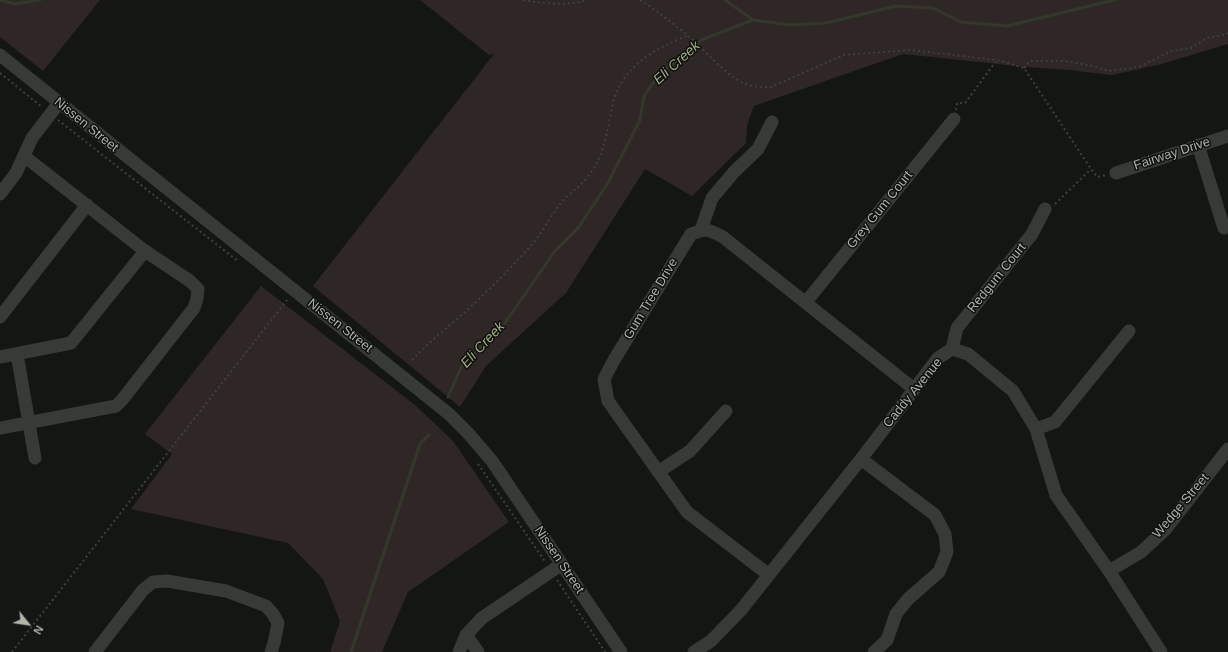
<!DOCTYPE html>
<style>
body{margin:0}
#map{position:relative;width:1228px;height:652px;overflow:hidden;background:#141614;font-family:Arial,sans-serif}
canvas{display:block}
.north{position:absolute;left:8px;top:604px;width:40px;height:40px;-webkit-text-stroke:3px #0f100f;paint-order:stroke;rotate:120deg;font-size:11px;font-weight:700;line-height:16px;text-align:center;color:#adb5a7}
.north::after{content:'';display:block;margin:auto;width:14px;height:18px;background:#adb5a7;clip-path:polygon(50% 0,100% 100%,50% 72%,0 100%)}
</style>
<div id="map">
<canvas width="1228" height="652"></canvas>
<div class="north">N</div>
</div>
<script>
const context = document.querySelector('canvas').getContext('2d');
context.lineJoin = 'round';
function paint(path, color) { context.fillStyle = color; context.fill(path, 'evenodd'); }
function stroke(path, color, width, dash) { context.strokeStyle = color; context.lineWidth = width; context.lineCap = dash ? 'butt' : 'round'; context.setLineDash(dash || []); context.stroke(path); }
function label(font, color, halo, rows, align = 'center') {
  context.font = font + ' Arial,sans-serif'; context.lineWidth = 3; context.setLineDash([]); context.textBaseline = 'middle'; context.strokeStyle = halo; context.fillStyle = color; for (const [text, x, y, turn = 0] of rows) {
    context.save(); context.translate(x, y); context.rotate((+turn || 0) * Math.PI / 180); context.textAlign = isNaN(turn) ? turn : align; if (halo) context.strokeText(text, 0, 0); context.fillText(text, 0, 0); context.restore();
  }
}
paint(new Path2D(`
 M0,0h100l-57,71 -43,-34z
 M420,0h808v44l-70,21 -46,10 -43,-5 -43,-3 -123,-13 -149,52 -7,19 -1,18 -54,53 -47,-27 -79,124 -80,73 -26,41 -147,-121 181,-232 -5,1z
 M261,286l154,119 38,36 56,81 -101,70 -26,60h-52l10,-31 -17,-42 -35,-36 -157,-34 41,-55 -27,-20z`), '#2f2626');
stroke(new Path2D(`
 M0,0l15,4 25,-4
 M725,0l28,20
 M448,397l14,-32 38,-35 55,-79 23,-23 30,-45 32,-63 4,-24 14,-20 43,-36 52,-20 37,5 36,-2 70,-17 37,2 28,14 46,4 107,-26
 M351,652l69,-208 9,-9`), '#34382b', 3);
stroke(new Path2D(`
 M523,0c23,4 43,6 65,0
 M640,0c19,12 36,26 53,40 14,13 28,29 43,39 11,8 23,8 35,8l73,-32 66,-5 87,10 27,8 67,101 6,8 10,-2
 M1024,68l6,-7h35l28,5 15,5 31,-4 32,-16 20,-3 16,-10 17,-3 4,-2
 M0,73l42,34
 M956,110l1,-7h8l32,-43
 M58,120l181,142
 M1055,204l36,-35
 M412,360c20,-21 42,-38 63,-57 20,-19 40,-39 59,-61 10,-12 17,-27 27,-39 5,-7 12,-11 18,-17 5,-5 11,-12 15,-18 11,-19 14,-40 18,-61 8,-39 41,-58 75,-71
 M478,464l68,99
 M557,580l48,72
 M12,652l275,-352`), '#3e413b', 2, [2, 3]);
stroke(new Path2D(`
 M0,55l449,359 19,19 24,28 129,191
 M1198,145l26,83
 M1116,173l112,-37
 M0,194l16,-21 16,-35 27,-35
 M701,230l11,-32 22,-26 24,-23 14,-27
 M806,302l148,-183
 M0,317l87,-112
 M952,349l5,-21 75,-94 13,-25
 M17,354l18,104
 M0,357l71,-14 74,-92
 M0,428l116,-22 6,-6 72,-92 3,-9 1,-10 -8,-8 -45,-30 -121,-95
 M1036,429l19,-7 74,-91
 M861,459l74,56 10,19 2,18 -8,20 -31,27 -12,15 -9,26 -13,12
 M658,472l32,-21 36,-40
 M1109,571l32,-19 24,-22 63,-81
 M769,575l-82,-63 -79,-111 -4,-22 10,-19 77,-126c16,-6 17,-5 32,3l191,152
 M466,635l12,17
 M95,652l48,-62 10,-8 14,-1 59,10 40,15 7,8 5,9 -4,20 -3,9
 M459,652l7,-17 16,-17 80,-54
 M694,652l17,-11 30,-31 120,-151 77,-101 14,-9 16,5 45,37 23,38 20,66 53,76 52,81`), '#373a35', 13);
label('13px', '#adb5a7', '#0f100f', [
 ["Nissen Street",86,125,39],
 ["Fairway Drive",1172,154,-18],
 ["Grey Gum Court",880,210,-51],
 ["Redgum Court",997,278,-51],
 ["Gum Tree Drive",651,299,-59],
 ["Nissen Street",340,326,38],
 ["Caddy Avenue",913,393,-51],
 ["Wedge Street",1181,506,-50],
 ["Nissen Street",559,560,56]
]);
label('italic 14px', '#9fae80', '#0f100f', [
 ["Eli Creek",677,63,-42],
 ["Eli Creek",483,345,-47]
]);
</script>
